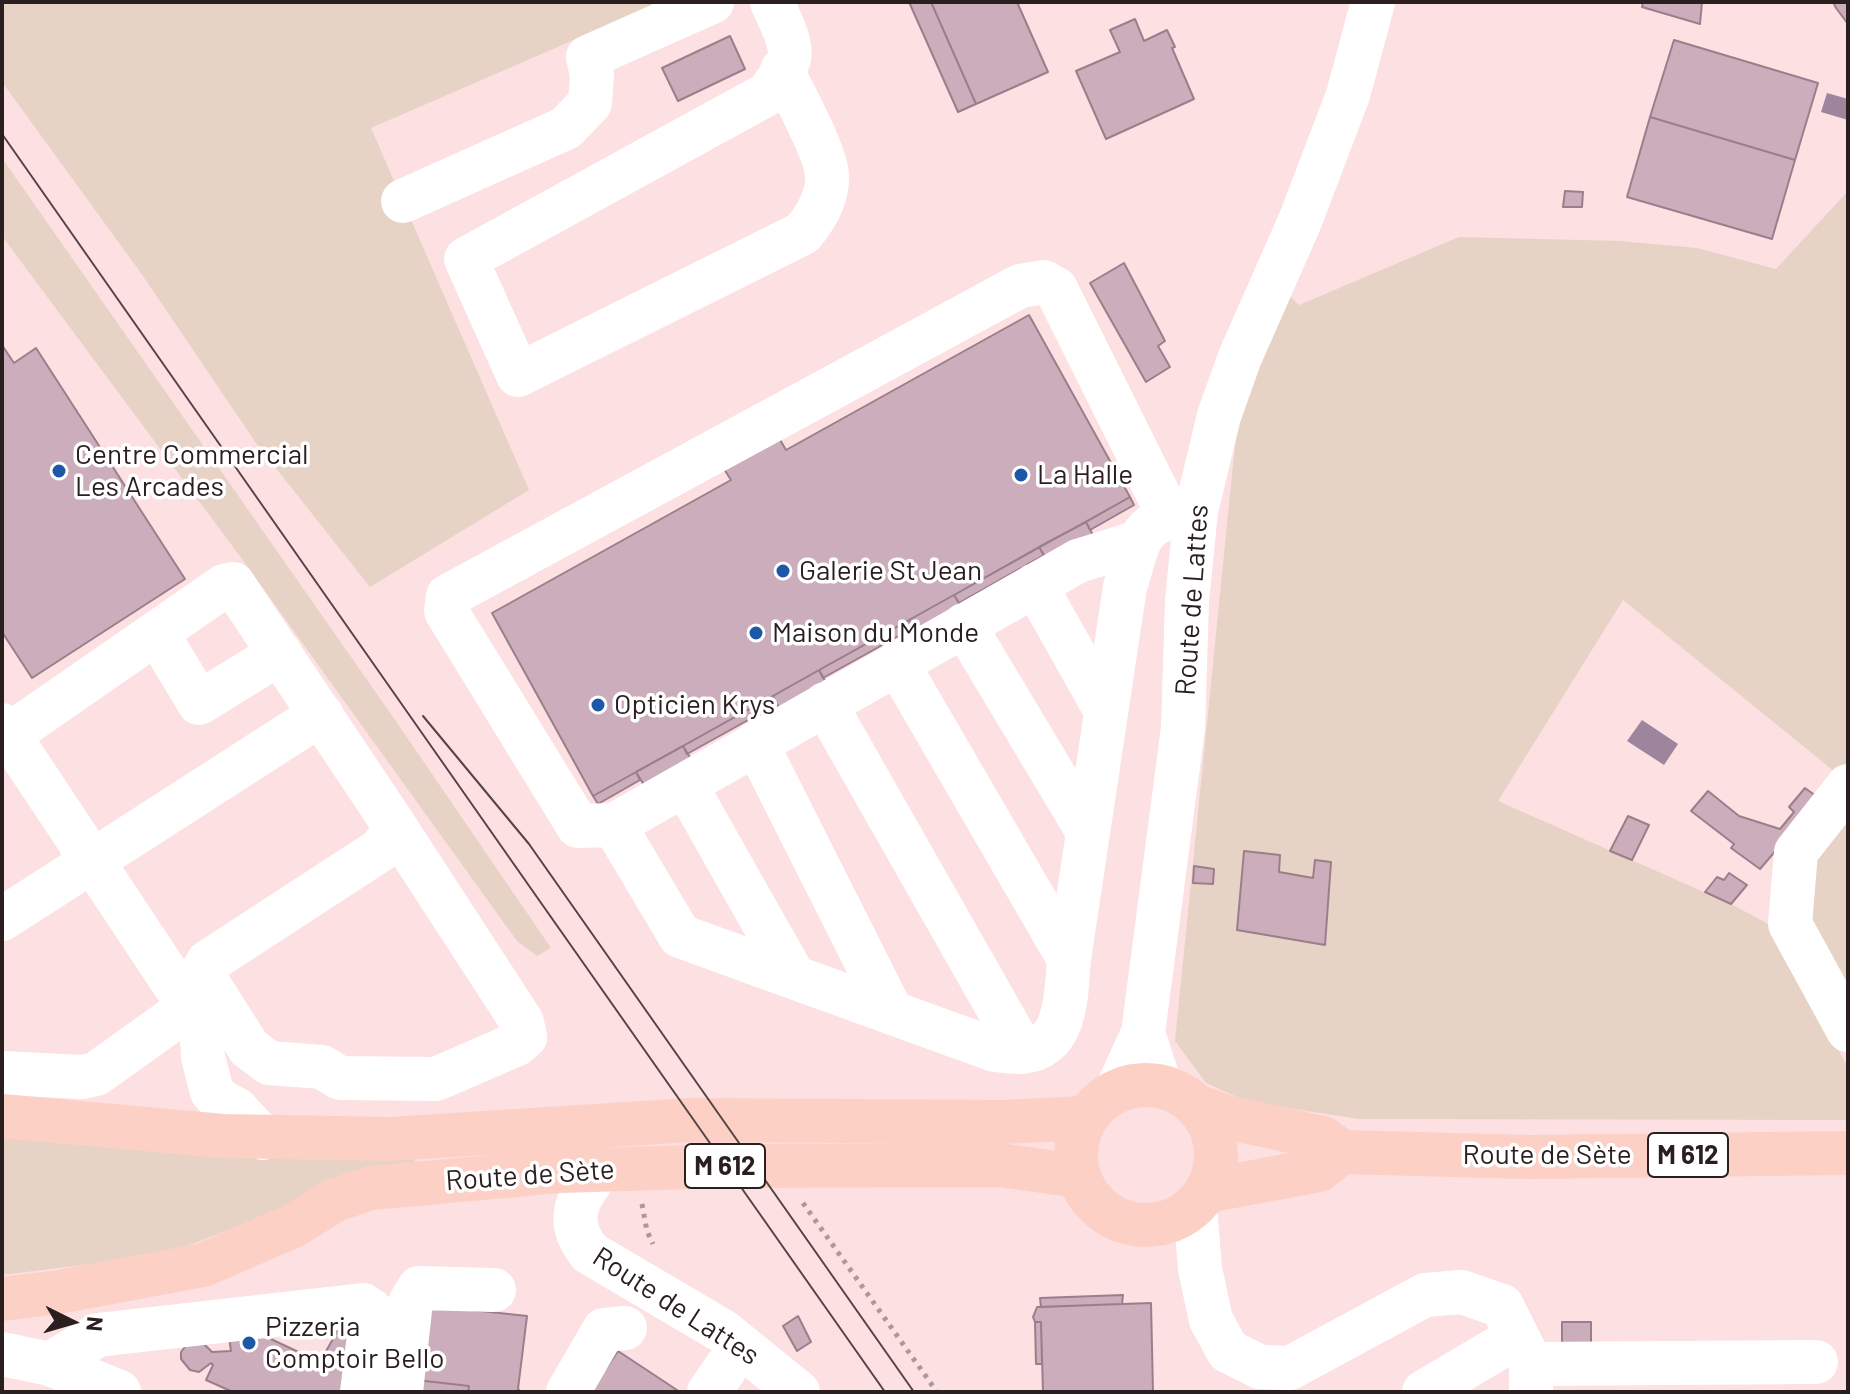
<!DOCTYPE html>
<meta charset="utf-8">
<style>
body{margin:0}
#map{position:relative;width:1850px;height:1394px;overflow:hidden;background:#fce0e2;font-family:Barlow,sans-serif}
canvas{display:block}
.frame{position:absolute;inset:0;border:4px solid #2a1e1f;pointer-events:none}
.north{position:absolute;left:32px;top:1282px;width:80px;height:80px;-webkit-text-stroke:6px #fff;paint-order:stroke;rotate:95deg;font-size:22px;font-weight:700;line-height:32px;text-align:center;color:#2a1e1f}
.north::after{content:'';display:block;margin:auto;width:28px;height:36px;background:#2a1e1f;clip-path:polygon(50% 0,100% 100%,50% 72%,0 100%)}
</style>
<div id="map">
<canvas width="1850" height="1394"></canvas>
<div class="frame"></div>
<div class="north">N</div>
</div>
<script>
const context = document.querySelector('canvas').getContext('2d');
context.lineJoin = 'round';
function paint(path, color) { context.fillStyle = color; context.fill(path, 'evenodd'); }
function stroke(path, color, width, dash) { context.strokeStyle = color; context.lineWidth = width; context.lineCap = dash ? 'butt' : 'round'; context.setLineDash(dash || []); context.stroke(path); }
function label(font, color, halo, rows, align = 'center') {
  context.font = font + ' Barlow,sans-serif'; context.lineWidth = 7; context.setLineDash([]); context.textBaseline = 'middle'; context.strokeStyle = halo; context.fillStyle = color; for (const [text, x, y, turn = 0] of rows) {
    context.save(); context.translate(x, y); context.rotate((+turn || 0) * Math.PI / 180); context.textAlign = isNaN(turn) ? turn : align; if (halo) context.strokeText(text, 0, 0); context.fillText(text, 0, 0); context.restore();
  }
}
paint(new Path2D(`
 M2,2h648l2,4 -281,122 158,362 -159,97 -114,-144 -113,-167 -141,-194z
 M2,158l391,559 158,231 -14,8 -20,-15 -278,-386 -237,-319z
 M1848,191v575l-8,10 -217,-176 -125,201 233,103 41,22 76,142v52l-489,-1 -111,-17 -42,-19 -31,-42 62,-616 48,-134 14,14 160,-68 161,4 77,7 79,21z
 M1848,799v197l-48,-90 5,-53z
 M2,1133l413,22v14l-97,26 -141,55 -60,11 -115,14z`), '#e7d3c5');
paint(new Path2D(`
 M1827,93l21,6v21l-27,-8z
 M1642,720l36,24 -14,21 -37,-24z`), '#9d859d');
const building = new Path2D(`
 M909,2h22l45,102 -18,8z
 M931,2h86l31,70 -72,32z
 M1643,2h59l-2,22 -58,-17z
 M1833,2h15v22l-12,-16z
 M1135,19l9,22 23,-11 8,17 -3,1 22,51 -88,40 -30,-68 44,-19 -10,-22z
 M730,36l15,33 -67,32 -16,-33z
 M1674,40l144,43 -23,77 -145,-43z
 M1650,117l145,43 -23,79 -145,-42z
 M1565,191l18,1 -1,15h-19z
 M1124,263l41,78 -7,5 12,21 -24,15 -56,-99z
 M1029,315l101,182 -537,299 -101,-183 239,-133 -7,-11 55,-31 7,12z
 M2,345l12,18 22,-15 149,231 -153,99 -30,-46z
 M1130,497l4,8 -44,25 -4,-8z
 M1086,522l7,13 -46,26 -8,-14z
 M1039,547l5,8 -85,48 -5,-8z
 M954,595l8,13 -46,26 -7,-14z
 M909,620l4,8 -90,50 -4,-8z
 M819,670l8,14 -47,26 -7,-14z
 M773,696l4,8 -90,50 -4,-8z
 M683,746l8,13 -47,26 -8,-13z
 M636,772l4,8 -42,24 -5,-8z
 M1805,788l15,11 -60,70 -29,-21 3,-4 -43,-33 17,-20 31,25 41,13 14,-17 -5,-5z
 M1628,816l21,9 -17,35 -22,-9z
 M1244,851l36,4 -1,17 34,6 2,-18 16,2 -6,83 -88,-15z
 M1194,866l20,3 -1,15 -20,-1z
 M1729,873l18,12 -16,19 -26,-12 12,-15 7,3z
 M1123,1295l-1,9 -81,3 -1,-9z
 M1151,1303l2,89h-110l-2,-70h-6l-2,-5 4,-10z
 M425,1305l102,11 -9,73 3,3h-53l1,-6 -53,-6z
 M798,1316l13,26 -14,9 -14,-25z
 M343,1321h18l-14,71h-114l-27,-12 7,-15 -2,-2 -12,9 -9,-2 -9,-11v-7l7,-9 13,-2 11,11 19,-1 -2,-14 29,-4 62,29z
 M1035,1322h6l1,42h-6z
 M1562,1322h29v25l-29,-1z
 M618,1351l62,41h-90z
 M416,1380l53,6 -1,6h-54z`);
paint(building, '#ccadbb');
stroke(building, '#9b7e8b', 2);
stroke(new Path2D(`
 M803,1203l134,189
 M642,1204l5,27 6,13`), '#ad9799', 5, [4, 6]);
stroke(new Path2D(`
 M772,2c6,15 21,40 17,57 -3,11 -14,24 -20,34l-303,166 52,116 285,-142c13,-16 25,-36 24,-57 0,-22 -34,-83 -45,-106
 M403,201l163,-73 24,-25 2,-28 -4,-18 124,-55
 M1139,542l-61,19 -464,264 66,111 315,114c8,1 18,2 26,2 47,-3 45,-58 48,-93l56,-372c17,-54 11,-64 71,-76
 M1035,585l71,126
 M964,625l124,207
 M157,633l42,70 81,-50
 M897,663l172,296
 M825,704l198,348
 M2,725l166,250 33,49 2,33 9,35 10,10 14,7 27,29
 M756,743l136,270
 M686,786l108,191
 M1848,786l-52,66 -6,72 58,106
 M614,825l-36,1 -132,-215 2,-15 572,-310 24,-4 12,7 113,227
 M2,919l319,-205
 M202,974l47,74 20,15 53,4 18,11 96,1 81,-35 8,-7 -3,-15 -130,-200
 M1143,1033l17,52
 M2,1073l80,4 14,-3 95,-68 4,-22 13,-22 172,-112 12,-16v-12l-159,-238 -9,2 -215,149
 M1117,1090l26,-57 40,-305 4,-127 9,-90 23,-95 21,-59 60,-136 48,-126 25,-93
 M601,1169c-25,28 -37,53 -11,84l134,79 74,60
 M1195,1206l5,63 11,51 17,31 32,16 30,1 135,-73 37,-3 40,14 29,58v28
 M2,1354l48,10 69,28
 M50,1364l48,-29 265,-30 9,6 -10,81
 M1531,1364l285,-2
 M401,1392l10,-91 8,-13 75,2
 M568,1392l36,-62 21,-2
 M709,1392l18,-26
 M1424,1392l93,-55`), '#fff', 44);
stroke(new Path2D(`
 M1076 1155a70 70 0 1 1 140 0a70 70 0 1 1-140 0Z
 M1197,1106l29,11 97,21 19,14 186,5 320,-4
 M2,1116l221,20 168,3 299,-19 313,2 82,-4
 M1206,1191l113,-21 23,-18
 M2,1299l57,-7 144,-27 90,-39 42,-26 36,-12 188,-17 165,-5 276,-1 78,11`), '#fcd0c5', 44);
stroke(new Path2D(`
 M2,134c295,418 587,840 883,1258
 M423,716l106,128 385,548`), '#534445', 2);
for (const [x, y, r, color] of [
 [59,471,8,"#1d57a8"],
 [1021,475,8,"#1d57a8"],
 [783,571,8,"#1d57a8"],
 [756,633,8,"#1d57a8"],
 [598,705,8,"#1d57a8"],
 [249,1343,8,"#1d57a8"]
]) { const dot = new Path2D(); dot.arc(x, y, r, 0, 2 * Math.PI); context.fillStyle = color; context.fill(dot); stroke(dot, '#fff', 3); }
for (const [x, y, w] of [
 [1688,1155,80],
 [725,1166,80]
]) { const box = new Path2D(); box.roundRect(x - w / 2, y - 22, w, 44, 6); context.fillStyle = '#fff'; context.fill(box); stroke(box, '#2a1e1f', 2); }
label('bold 26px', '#2a1e1f', null, [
 ["M 612",1688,1155],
 ["M 612",725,1166]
]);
label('28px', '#2a1e1f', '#fff', [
 ["Centre Commercial",75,455],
 ["Les Arcades",75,487],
 ["La Halle",1037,475],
 ["Galerie St Jean",799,571],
 ["Maison du Monde",772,633],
 ["Opticien Krys",614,705],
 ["Pizzeria",265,1327],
 ["Comptoir Bello",265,1359]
], 'left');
label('28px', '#2a1e1f', '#fff', [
 ["Route de Lattes",1192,600,-86],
 ["Route de Sète",1547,1155],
 ["Route de Sète",530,1175,-4],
 ["Route de Lattes",676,1306,33]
]);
</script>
